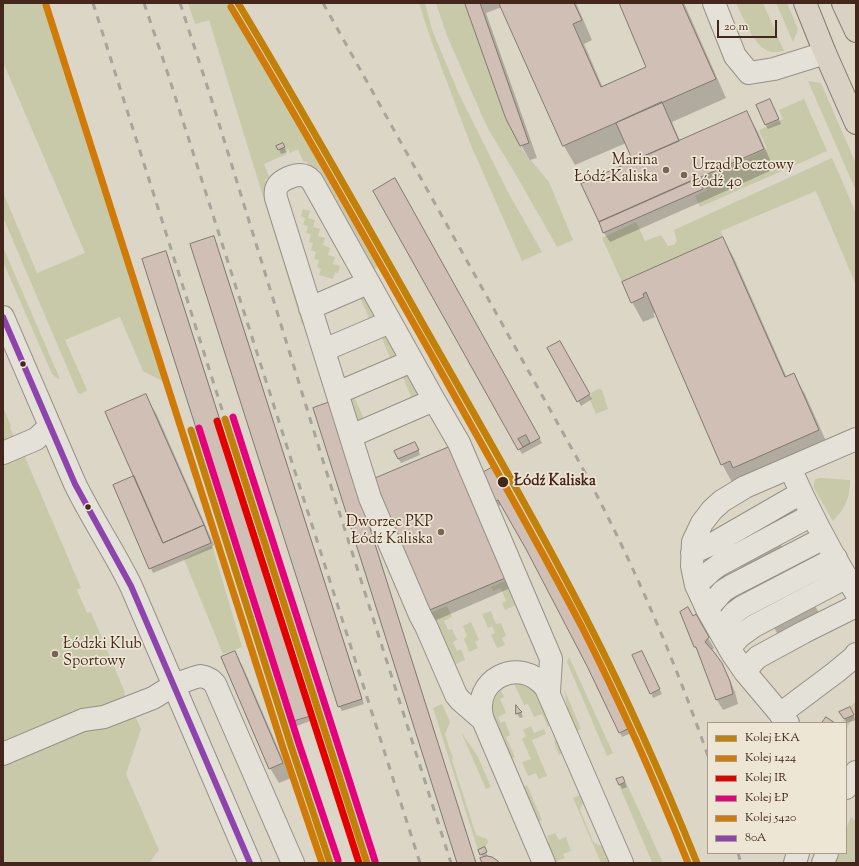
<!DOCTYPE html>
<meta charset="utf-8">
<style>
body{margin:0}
#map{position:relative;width:859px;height:866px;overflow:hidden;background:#dcd6c6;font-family:"Sorts Mill Goudy",serif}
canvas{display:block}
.frame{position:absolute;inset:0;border:4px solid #44271c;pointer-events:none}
.legend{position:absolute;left:707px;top:722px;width:140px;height:132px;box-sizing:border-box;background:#eee6d4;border:1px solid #aa9a8a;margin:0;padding:5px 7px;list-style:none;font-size:12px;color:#44271c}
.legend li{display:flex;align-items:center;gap:8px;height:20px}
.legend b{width:20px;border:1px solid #aa9a8a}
.scale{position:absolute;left:717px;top:20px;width:60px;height:18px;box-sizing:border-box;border:2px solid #44271c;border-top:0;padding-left:5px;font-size:12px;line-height:14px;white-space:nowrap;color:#44271c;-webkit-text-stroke:3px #eee6d4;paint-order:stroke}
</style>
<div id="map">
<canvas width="859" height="866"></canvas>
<div class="frame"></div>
<ul class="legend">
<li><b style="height:5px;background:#c18008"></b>Kolej ŁKA</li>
<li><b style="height:5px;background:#d07a07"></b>Kolej 1424</li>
<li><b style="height:5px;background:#e50000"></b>Kolej IR</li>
<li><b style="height:5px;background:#e5007d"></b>Kolej ŁP</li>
<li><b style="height:5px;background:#d07a07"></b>Kolej 5420</li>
<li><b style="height:5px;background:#8e44ad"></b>80A</li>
</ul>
<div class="scale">20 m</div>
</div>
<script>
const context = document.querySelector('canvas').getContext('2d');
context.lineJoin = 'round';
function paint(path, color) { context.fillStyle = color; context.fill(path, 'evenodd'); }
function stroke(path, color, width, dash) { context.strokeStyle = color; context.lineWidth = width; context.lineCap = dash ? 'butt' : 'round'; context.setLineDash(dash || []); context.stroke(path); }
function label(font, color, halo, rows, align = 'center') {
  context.font = font + ' "Sorts Mill Goudy",serif'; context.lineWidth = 3.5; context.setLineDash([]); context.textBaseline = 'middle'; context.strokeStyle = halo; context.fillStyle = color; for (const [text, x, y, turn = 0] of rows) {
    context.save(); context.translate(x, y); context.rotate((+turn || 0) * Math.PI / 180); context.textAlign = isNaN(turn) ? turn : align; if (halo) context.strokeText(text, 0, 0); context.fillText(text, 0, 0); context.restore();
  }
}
paint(new Path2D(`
 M3,3h41l122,380 -23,-12 -23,-54 -55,23 22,50 -6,4 -3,-1 -75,-176v-25l34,81 48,-20 -82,-191z
 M188,3h43l106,181 60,108 -4,2 -15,-27 -10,5 -1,-8 4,-2 -52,-93 -5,2 -3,-1 -4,-8 -4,-1 -5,-12 -8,4 -2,-4 -3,2 2,3 -23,10 5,12 -1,2 -3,2 45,141 -8,3 -93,-304 -14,4z
 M419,3h6l7,27 27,64 50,100 33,58 -20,9 -52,-118 -40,-106z
 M436,3h29l41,116 18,33 25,30 24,58 -16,7 -42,-74 -27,-44 -41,-93z
 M736,3h27l21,48c-4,0 -9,2 -13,1 -17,-4 -28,-35 -35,-49z
 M776,3h11l11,26 -5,13z
 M808,81l13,2 35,81v27z
 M804,99l23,52 -127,56 -5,-11 12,-6 -6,-11 66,-30 -8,-19 24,-11 -4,-9z
 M832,158l24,55v72l-40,-94 -95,40 2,6 -101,45 -20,-44 34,-16 9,19 16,-6 7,11 6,-1 3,-4 -3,-11z
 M303,209l7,2 -2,7 7,2 -2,7 7,2 -2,7 7,2 -2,7 7,3 -2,7 7,2 -2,7 7,2 -2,7 -3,-1 -2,7 -14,-4 2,-6 -4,-2 2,-7 -5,-1 2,-7 -5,-2 2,-7 -4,-1 2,-8 -5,-1 2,-7 -5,-1 2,-7 -4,-2z
 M3,247l57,132 -3,-1 -5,-4 -45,-103 -4,-10z
 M364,294l13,23 -7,3 -10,-22z
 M387,333l13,21 -9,6 -10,-24z
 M407,372l14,24 -9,3 -10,-24z
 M598,389l4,1 6,19 -12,5 -6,-14 1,-7z
 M354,396l10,23 -9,4 -7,-25z
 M3,407l8,19 -1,2 4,9 10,18 57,133 -4,2 10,23 4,-1 34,81h-1c5,13 12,24 17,36l-15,45 33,76 -10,13h-146z
 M821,478l29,2c0,18 -5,28 -17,41l-19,-33v-4l1,-5z
 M212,545l30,102 -19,7 -39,-95z
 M505,581l11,24 -11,5 -3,-7 4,-2 -5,-13 -8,3 -2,-4z
 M447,606l5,11 -8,4 4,9 4,-1 5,11 -4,2 4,9 4,-2 4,11 -16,7 -24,-52z
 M491,611l5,13 5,-1 5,13 -4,2 3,7 -8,3 -6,-13 4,-2 -3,-7 -4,2 -6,-14z
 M471,622l8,18 -4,2 3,6 -9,4 -5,-13 3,-3 -4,-10z
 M569,657l44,96 -6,3 -40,-94z
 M514,684h7l7,3 12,7 23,59 -4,2 -5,-14 3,-2 -5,-13 -4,1 -6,-13 -8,3 -6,-13 -4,1z
 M564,689l17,40 -6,3 -6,-13z
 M501,690l3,7 -4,2 6,14 -8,4 3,6 4,-2 5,14 -4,2 9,20 -4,2 12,28 4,-2 15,35 -8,4 -43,-104c1,-11 1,-22 10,-30z
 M856,702v12l-9,14 -1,-1v-4l-4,-2 12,-6 -4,-9z
 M442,704l8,18 -5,12 5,16 3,7 -1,3 24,75 11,4 1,3 -2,4 -8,4 -45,-142z
 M531,726l3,7 10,-4 2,5 -14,6 15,36 -8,3 -3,-6 -8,3 -6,-14 9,-3 -9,-20 4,-3 -3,-6z
 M461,732l17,25 13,30 -5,2z
 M626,782l37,81 -11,-1 -33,-77z
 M582,786l3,11 -5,13 13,31 3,3 13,5 7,14h-15l-28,-65 7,-3 -3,-7z
 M851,817l5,4v42h-26l5,-10h11v-25z
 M555,833l4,7 7,-3 5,14 -8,3 2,4 -8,3v2h-6l-8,-19 6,-2 -2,-6z`), '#c7c9a9');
paint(new Path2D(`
 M466,3h110l16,37 -8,4 19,44 45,-20 -28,-65h64l42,95 -54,24 8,19 66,-29 12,20 16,37 -66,30 -98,43 -6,-9 -21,-49 52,-23 -9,-18 -51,22 -11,-19 -62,-139 -16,6 51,145 -7,2 -9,-15z
 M770,100l11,24 -13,5 -3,-5z
 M282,144l5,8 -6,2 -2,-5z
 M395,180l147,263 -20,11 -148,-263z
 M723,239l11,19 53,120 7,-3 11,19 25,56 -97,34 -11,-20 -66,-152 -3,2 2,3 -12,5 -11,-20 -9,-20z
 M216,242l148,462 -22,7 -3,-5z
 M166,252l2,5 148,462 -22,8 -3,-5 -147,-462z
 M560,343l32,56 -11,7 -32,-57z
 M145,395l12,20 57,130 -2,1 1,2 -60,25 -38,-88 21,-3z
 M332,408l144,455h-18z
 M454,447l61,139 -83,36 -6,-10z
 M418,448l2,7 -19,8 -3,-5z
 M495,468l108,199 31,65 -12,5 -34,-71 -51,-98 -35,-64 -3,2 -17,-32z
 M762,511l61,109 -41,22 -60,-108z
 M681,612l12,5 2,-1 19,32 -3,3 16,23 8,18 3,12 -15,6 -6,-10 -16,-43 -6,-10z
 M235,652l8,15 48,111 -12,5 -9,-15z
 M644,657l18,37 -9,4 -2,-5z
 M517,708l4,4 2,5 -3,1 -3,-4z
 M850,709l6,11 -9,3 -6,-10z
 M623,778l4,9 -5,2 -2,-4z
 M484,848l5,10 9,5h-15v-5l-4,-8z`), '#0003');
const building = new Path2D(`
 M465,3h15l49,140 -9,3 -14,-27z
 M499,3h75l8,17 -9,4 28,63 45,-20 -27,-64h63l34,76 -153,67z
 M770,99l9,20 -14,6 -9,-20z
 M662,102l17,39 -46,20 -17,-38z
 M747,111l17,38 -165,73 -18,-38z
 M283,143l2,4 -7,3 -2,-4z
 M395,178l145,260 -22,12 -145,-259z
 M698,178l5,11 -100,44 -4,-11z
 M214,236l148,463 -24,8 -148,-463z
 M723,237l62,140 9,-4 25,57 -86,38 -3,-7 -9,4 -75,-173 -3,2 1,3 -13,6 -9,-21z
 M166,251l148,464 -24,7 -148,-463z
 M560,341l30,53 -13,8 -30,-54z
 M146,394l58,131 -41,18 -58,-131z
 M330,402l146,461h-19l-144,-455z
 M526,435l4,8 -7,4 -5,-8z
 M415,442l4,8 -21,9 -4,-8z
 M454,445l56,131 -85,36 -56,-131z
 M495,466l68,122 37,73 32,66 -13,6 -32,-67 -61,-117 -28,-49 -3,1 -15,-27z
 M134,476l29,67 41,-18 7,18 -62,26 -36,-84z
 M688,607l5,9 3,-2 13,23 -4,5 9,10 8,11 8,18 3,13 -17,6 -20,-53h-2l-14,-35z
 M235,651l48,112 -14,6 -48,-112z
 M642,651l18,38 -10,5 -18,-39z
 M516,705l3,4 3,3 -6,2z
 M850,707l4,8 -10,4 -5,-7z
 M826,717l9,6h-13z
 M623,777l2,5 -6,3 -3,-6z
 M485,847l2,5 -7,3 -2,-5z
 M487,856l5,1 6,4 1,2h-17l-2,-5z`);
paint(building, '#cfbfb4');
stroke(building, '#817970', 1);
const minor = new Path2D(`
 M714,3l21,53 14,17 25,-4 51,-16
 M310,308l58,-25
 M3,317l72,167c17,35 39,67 56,102l119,277
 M324,350l66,-28
 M337,393l75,-32
 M351,436l83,-36
 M3,453l33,-14 14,-13
 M790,468c19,43 41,85 66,125
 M692,553l24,-11 85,-49
 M696,585l15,-14 8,-6 93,-50
 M707,609l16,-18 8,-5 93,-48
 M720,631l14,-18 8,-6 94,-49
 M729,648l11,-12 14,-10 93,-49
 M745,672l8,-10 5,-5 46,-25 52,-26
 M780,714l56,-42 18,-15 2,-3
 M483,720l-23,-20 -4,-5 -30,-69 -6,-11 -50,-117 -94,-300c-2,-11 3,-16 12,-20 9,-4 17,-5 24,3l122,219 25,43 90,211 2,5 -2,33
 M788,723l-43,-51 -13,-19 -25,-44 -11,-24 -4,-19 1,-24 9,-19 10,-13 10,-9 23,-14 111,-48
 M3,754l80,-34 21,-3 49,-19 21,-13 19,-7 7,-2 5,1 6,3 4,4 78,179
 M846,788l10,-16
 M544,863l-61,-143c-13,-40 37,-66 63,-32l76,175
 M795,863l3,-10
 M823,863l4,-10`);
const major = new Path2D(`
 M805,3l20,50 31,70
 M843,3l13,28`);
stroke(minor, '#979086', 24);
stroke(major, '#817970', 24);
stroke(minor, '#e4e1d9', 22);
stroke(major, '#d8d1c4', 22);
stroke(new Path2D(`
 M93,3l132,416
 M144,3l22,65 254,795
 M180,3l32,98 112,363 127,399
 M323,3l249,446c55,99 99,201 136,307
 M738,853l3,10`), '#a9a39c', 3, [7, 7]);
stroke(new Path2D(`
 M3,317l72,167 56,102 119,277`), '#8e44ad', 6);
stroke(new Path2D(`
 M238,3c68,113 133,229 198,344 52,91 104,182 152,275 40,78 76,159 109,241
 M225,419l142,444
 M191,430l100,316 39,117`), '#c18008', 7);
stroke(new Path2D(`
 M231,7c69,114 134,231 200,347 51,91 103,181 151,273 39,77 74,156 106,236`), '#d07a07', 7);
stroke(new Path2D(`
 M217,421l142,442`), '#e50000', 7);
stroke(new Path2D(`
 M233,417l142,444
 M199,428l100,316 39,116`), '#e5007d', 7);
stroke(new Path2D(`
 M46,5l237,743 39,115`), '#d07a07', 7);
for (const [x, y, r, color] of [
 [666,170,4,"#796458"],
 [684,175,4,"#796458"],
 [23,364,3.5,"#44271c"],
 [503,482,6,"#44271c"],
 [88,507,3.5,"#44271c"],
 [441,532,4,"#796458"],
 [55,654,4,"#796458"]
]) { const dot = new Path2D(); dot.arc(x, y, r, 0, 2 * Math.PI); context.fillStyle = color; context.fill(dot); stroke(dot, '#eee6d4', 1.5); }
label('15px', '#44271c', '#eee6d4', [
 ["Marina",658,161],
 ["Łódź-Kaliska",658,178],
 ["Urząd Pocztowy",692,166,"left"],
 ["Łódź 40",692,183,"left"],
 ["Dworzec PKP",433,523],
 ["Łódź Kaliska",433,540],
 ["Łódzki Klub",63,645,"left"],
 ["Sportowy",63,662,"left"]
], 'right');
label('bold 15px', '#44271c', '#eee6d4', [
 ["Łódź Kaliska",514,482]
], 'left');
</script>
